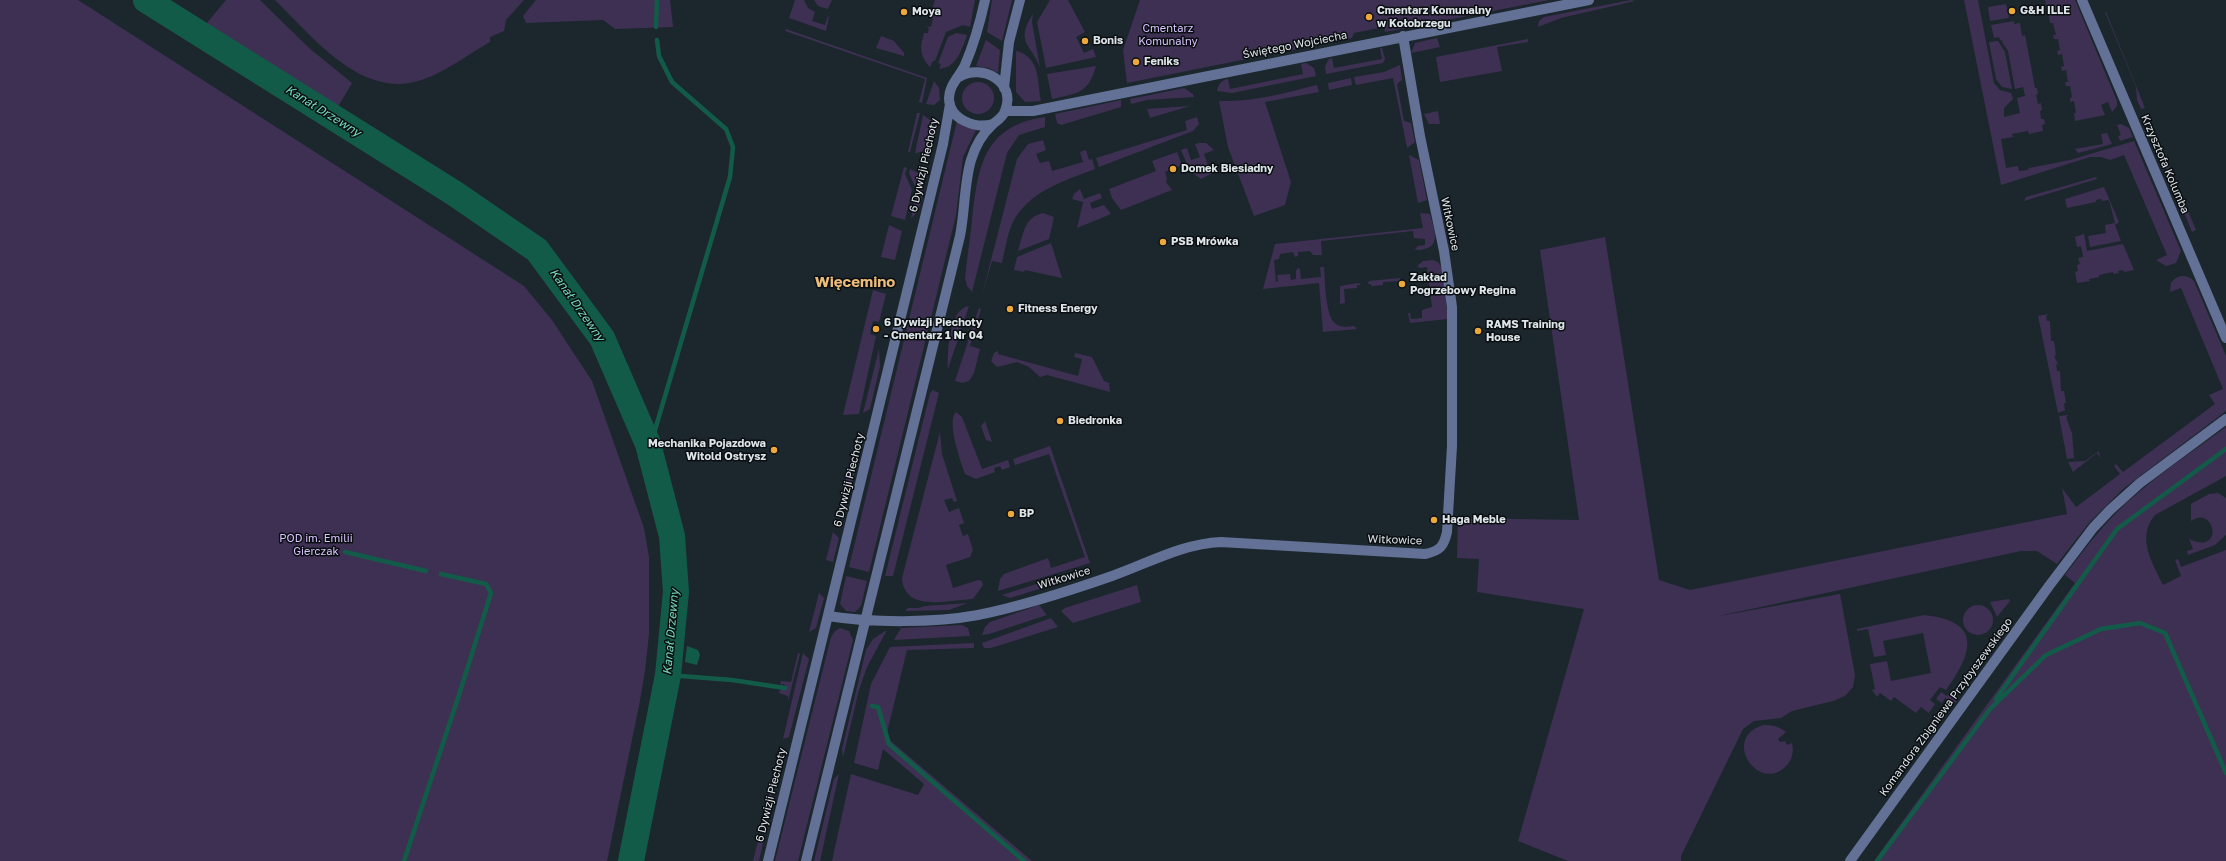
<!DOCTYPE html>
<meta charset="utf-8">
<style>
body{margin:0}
canvas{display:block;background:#1b262d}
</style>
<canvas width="2226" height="861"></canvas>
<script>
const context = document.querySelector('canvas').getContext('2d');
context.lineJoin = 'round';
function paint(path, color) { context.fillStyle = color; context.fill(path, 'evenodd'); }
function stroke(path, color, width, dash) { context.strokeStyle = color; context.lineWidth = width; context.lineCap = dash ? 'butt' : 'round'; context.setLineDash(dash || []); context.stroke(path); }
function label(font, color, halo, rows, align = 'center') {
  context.font = font + ' "Golos Text",sans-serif'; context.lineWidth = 3; context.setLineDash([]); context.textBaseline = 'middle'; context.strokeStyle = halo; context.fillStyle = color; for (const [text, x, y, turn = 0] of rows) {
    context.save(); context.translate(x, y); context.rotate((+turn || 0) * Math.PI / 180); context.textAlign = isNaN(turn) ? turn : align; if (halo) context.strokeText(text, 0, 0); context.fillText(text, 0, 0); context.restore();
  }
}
paint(new Path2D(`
 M0,0h78l446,286 28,34 40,61 52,147 5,29v77l-4,37 -6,35 -32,155h-607z
 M226,0h34l49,48 43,35 -13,22 -6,4 -9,-3 -123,-76z
 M275,0h249l-18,20 -2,11 -14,6v5c-21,12 -49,33 -72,39 -58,17 -106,-45 -143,-81z
 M536,0h134l3,27 -58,2 -12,-9 -77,3 -3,-7z
 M795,0h9l4,8 7,4 -3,9 13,4 3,-9 1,1 -3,14 -37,-13z
 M814,0h18l-4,9 -10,-3z
 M935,0h40l-5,27 -7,-2 -17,7 -11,29h-2l-3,6c-11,-12 -10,-20 -6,-34h4l1,-5 -3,-2 5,1 2,-8 -4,-1z
 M992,0h20l-10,41 -15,-9z
 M1050,0h18l17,32 -9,5 8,16 9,-4 3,8 -50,11 -9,-46z
 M1140,0h409l-164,32 -1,-5 -30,6 -2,5 -225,45 -4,-33z
 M1631,0l4,1 -74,17 -23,9 1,-6 5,-4z
 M1964,0h14l16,83 6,7 11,3 2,6 -9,9v9l16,-4 -3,-15 8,-2 -2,-9 -8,2 -7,-38 -6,-9 1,-2 -2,1 -2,-4 -5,1 -3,-13 23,-4v3l6,-1 2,13 3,-1 1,5 9,48h2l1,6 -2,1 2,9 3,-1 1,7 -2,1 1,8h3l1,5 -3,1 1,6 -14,3 -1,-3 -16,3 1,3 -12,2 5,29 12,-2 1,5 9,-1 1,-2 41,-8 64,-19 47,110 -5,12 -10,3 -10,-6 11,-5 -43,-100 -14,5 -9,-3h-11l-89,28z
 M2045,0h30l42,101v5l-5,6 -4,-10 -7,3 4,10 -30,6 -1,-8h2l-2,-12 -4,1v-4l2,-1 -2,-11h-4l-1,-4h3l-2,-12 -4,1 -1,-4 3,-1 -2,-12 -4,1 -1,-4 3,-1 -2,-11h-4l-1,-4h3l-3,-12h-3l-3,-18h-1z
 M2006,4l3,14 -19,3 -2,-14z
 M2105,12h1l39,96 -4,1 -4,-9 -1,-13z
 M1033,14l-1,8 8,46c-8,-24 -26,-25 -7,-54z
 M786,29l141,49 -5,25 -3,-1 6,-23 -140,-48z
 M956,33l11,2c-5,15 -11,33 -28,34l2,-5 -3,-1 10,-26z
 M881,36l13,5 10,12v3l-28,-8z
 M1437,38l3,9 -29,6 4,-10z
 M1528,39v3l-31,5 5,24 -62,11 -4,-25z
 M986,40l14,10 -2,23 -9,-5 -13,-2z
 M1998,41l7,11 7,37 -10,-2 -6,-8 -7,-37z
 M1380,48h2l3,11 -2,4 -57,11 -1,-8 4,-7 3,-1 2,10 48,-9z
 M1016,51c25,6 21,31 25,50l-16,1 -9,-10z
 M1306,63l8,5 2,8 -84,17 -15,-2c1,-6 4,-11 11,-12l2,10 73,-15 -2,-10z
 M1400,65l2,15 -5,4 7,37 7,2 4,19 -8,6 -14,-70 -37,7 -2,-8 30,-5z
 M1096,66c-8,28 -18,27 -44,33l-5,-25z
 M1351,78l1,7 -23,5 -1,-7z
 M934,81l5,7 1,12 -6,5 -8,-1z
 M962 98a16 16 0 1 1 32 0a16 16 0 1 1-32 0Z
 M1317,85l2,7 -54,10 26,80 -6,23 -31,11 -26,-69 -9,-46c34,1 66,-8 98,-16z
 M1184,88l9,6 1,3 -47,3 -16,4 -1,-5z
 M1121,100v7l-60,18 -4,-2 -2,-9z
 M1190,106l-40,12 -3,-9z
 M1438,111l2,13h-11l-5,-10z
 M917,113h3l-10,39h-2z
 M923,115l13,9c3,15 -6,28 -21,29z
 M1045,117v10l-26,8 -12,18 -35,139 -5,-6 -2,-8c2,-19 5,-39 7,-58 6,-53 11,-94 73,-103z
 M1197,117l2,7 -6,7 -94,36 -3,-9 91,-28 -2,-9z
 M957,121l8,6 11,3 -13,27 -7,58 -87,357 -20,-5z
 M2121,124l8,4 4,9 -13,4 -2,-5 3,-1 -4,-10z
 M2107,133l5,11 -34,9 -3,-4 28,-5 -2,-10z
 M1043,140l3,10 -10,4 4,9 9,-2 3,10 31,-9 -3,-10 6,-2 3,10 3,-1 3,10c-31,12 -67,22 -83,55 -5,12 -7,26 -10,39l-10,-2 -10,34 35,-136 11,-15z
 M1199,143h7l8,7 -10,4 7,20 -10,5 -11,-8 -9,-21 6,-2 4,12 9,-3 -5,-13z
 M2161,147l35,83 -4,2 -33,-81z
 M1177,152l5,13 -17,7 2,7 -1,3 6,8 -51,20 -9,-12 -3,-9 47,-18 -4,-10z
 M1409,155l10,5 8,40 -9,3z
 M904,167l3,1 -2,6 7,16 -7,30 -14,-4z
 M910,169l10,5c6,11 2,38 -9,44l6,-27 -8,-18z
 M2096,177l1,2 -73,22 2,-4z
 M2104,187l15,35 -4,3 6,16 -31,6 -2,-11 18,-3 -1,-8 10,-2 -6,-23 -7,1 -1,-2 -5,1v2l-29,6 -2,-9z
 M1080,189l4,10 16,-6 2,5 -12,5 2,6 12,-4 7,9 -34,14 6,-26 -11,-3 2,-5z
 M1043,213l11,4 -5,22 -31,12c5,-16 6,-34 25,-38z
 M1420,213l10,1c3,12 12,32 -6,35 -4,1 -5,2 -9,0l3,-3 7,-1v-6l-11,-1 -1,-7 -92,10 1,14h-9l-3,-4 -12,1v4l-3,1 -2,-5 -13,2 -1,5 -5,1 2,22 2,-1 -1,-6 13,-1 1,6 5,-1v-8l2,-3 2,1 1,10 20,-2 -1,-10h4c1,13 1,50 12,57 6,4 12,3 18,2l3,3 -34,3 -4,-49 -56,6 12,-45 148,-16z
 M889,225l13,6 -7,29 -14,-3z
 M2084,234l3,17 36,-7 11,26 -10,2 -1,-2 -5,1 1,2 -6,1v-2l-14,3v2l-10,2 1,2 -13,2 -2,-11 3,-1 -1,-6 3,-1 -2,-6 5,-1 -2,-11 -4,1 -2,-10z
 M1605,237l54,343 31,10 377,-76 -5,-26 14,19 44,-33 -6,-8 2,-2 7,8 92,-68 -6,-9 14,-6 -42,-101 -11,4 1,-9c6,-9 16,-9 23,-2l32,75v55l-103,78 -35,35 -31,40 -20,-13h-16l-307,66 126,-23 15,81 -2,12 -8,9 -12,5 -41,10 -11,7 -27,3 -11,8 -62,127v5h-113l-50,-20 66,-232 -107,-17 2,-33 -22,-1 1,-40 121,2 -39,-270z
 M1051,243l11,35 -37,-8 -1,2 -10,-2 3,-13z
 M1433,260l5,2 4,6 6,51 -38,4 -2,-10h2l1,6 11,-1v-8l10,-3 -5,-40 -7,1 -3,-2 6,-5z
 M1400,278l1,3 -18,1v3l-12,1v-2h-3l1,-3z
 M1359,283l2,2h-4v3l-13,1 1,14 -5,1v-18z
 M873,290l13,4 -7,28 -6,-1 -3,13 6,2 -17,78 -16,1z
 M969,306l-21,63c-1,-15 1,-61 21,-63z
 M979,308l2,1 -11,37 10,3 -6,24 -5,8 -7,2 -7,-2z
 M2049,314l-3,2 1,5h3l1,20h3l2,14 -2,1 4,8 -2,1 1,6h3l1,20h3l2,12h-2l1,7 3,-1 -10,4 -20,-97z
 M879,349l1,17 -10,43 -7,4z
 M998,351v3l80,22 4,-17 -8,-2 1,-4 17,4 12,24 5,2 1,9 -63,-17 -7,2 -11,-10 -12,-5 -20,5 -6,-6 3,-8z
 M933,390l6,3 -46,183h-8l45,-183z
 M956,412l6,5 20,52 26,-9 2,7 -8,3 -2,-4 -6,2 1,4 -19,7 -11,-5c-4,-11 -19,-53 -9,-62z
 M2069,415l-3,2 6,16 2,25 -7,1 -8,-43z
 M985,421l7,21 -6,-2 -5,-14z
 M2226,427v49l-71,39c-19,23 -3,47 8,70l18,-9 -6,-16 3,-1 3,8 45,-17v311h-352l201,-278 -10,-8c15,-20 31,-41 48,-59 33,-34 75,-61 113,-89z
 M940,432l2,22 15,47 -3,1 -2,-4 -8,2 5,12 10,-4 5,15 -5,2 4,11 5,-2 5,16 -3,7 -24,8 7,23 25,-8 4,1 1,4 -10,14c-24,1 -69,14 -71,-21z
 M1050,446l40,117 -92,28 2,-12 4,-5 44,-16 3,10 34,-11 -36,-103 -34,11 -2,-6z
 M2099,451l1,7 -3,-5 -24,19 -5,-10 17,-1z
 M848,471l6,3 -9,36 -8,4z
 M2218,493l8,5v37l-11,10 -27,10 -1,-4 6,-2 -4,-10c36,17 26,-35 2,-18v-17l18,-10z
 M833,532l6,6 -6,24 -7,-2z
 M1090,567l-6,8 -74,23 -8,-3z
 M846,576l21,5 -6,25 -6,6 -9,-1 -6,-7z
 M1137,585l4,17 -68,21 -12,-12 4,-3z
 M819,593l5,5 -8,30 -7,4z
 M2009,599l1,2 -13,16 -7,-15z
 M968,603l-19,7 -44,1 3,-3h10l7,-2z
 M1039,605l8,10 -58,19 -7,1 3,-8 5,-5z
 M1963 620a15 15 0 1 1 30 0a15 15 0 1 1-30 0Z
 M1924,615c59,6 49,38 22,75l-6,-3 -10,13 5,4 -6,9 -8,-6 -5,6 -22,-16 -3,4 -11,-8 -3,4 -5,-7 3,-1 -5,-25 17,-3 4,20 40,-8 -8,-40 -40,8 3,14 -12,2 -6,-28 -11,2v-2z
 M1051,618l7,9 -67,21h-7l-2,-5z
 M962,625l6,3 2,8 -76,4 7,-12z
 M840,628l9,3 4,9 -55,221h-23l56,-224 4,-6z
 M887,630l-20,37 -8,23 -16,67 -1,-8 24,-99 7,-11z
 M974,643v5l-67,2 -21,87 146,124h-200l19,-87 67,21 6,-11 -41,-35 -5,21 -24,-7 17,-79 19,-37z
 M798,653l2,1 -12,47v-5l-9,-3 1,-3h4l2,-5 -6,-1 1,-3 10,1z
 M803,653l6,6 -20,78 -6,2z
 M1941,692l6,4 2,-3 9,7 -4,4 -9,-6 -3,5 -6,-4z
 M1763,725c9,0 16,1 23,7l-8,7 2,3 5,-1 2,4 5,-2c2,9 0,17 -6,23 -26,28 -66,-27 -23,-41z
 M780,749l4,4 -6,28 -6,3z
 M839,774l-19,87h-6l20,-82z
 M770,792l3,6 -6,27 -5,1z
 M759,837l4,6 -4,18h-6z`), '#3d3052');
paint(new Path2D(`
 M687,646l11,4 2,5 -3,10 -12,-3z`), '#135b49');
stroke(new Path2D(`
 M656,27l1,-27
 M648,444l4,-4 78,-263 3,-30 -7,-18 -54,-47 -13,-26 -2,-16
 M345,552l81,19
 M668,675l64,5 53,8
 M1996,699l121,-170 109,-80
 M872,706l6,1 11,37 135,117
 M404,861l54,-163 33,-105 -5,-9 -45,-10
 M1877,861l113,-152 56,-54 55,-26 39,-6 25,10 61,140`), '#135b49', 4.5);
stroke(new Path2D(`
 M146,0l308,193 83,57 65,88 46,106 24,92 4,56 -8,83 -37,186`), '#135b49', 26);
stroke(new Path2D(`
 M985,0c-5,23 -11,44 -20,65 -5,11 -16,20 -16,33 0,22 27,31 44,26
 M2082,0l144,338
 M1004,88l5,-46 11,-42
 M1005,111h28l556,-111
 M828,616c44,7 107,7 150,-1 45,-9 91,-24 134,-39 37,-13 69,-32 109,-34l204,12c15,-3 19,-8 22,-22l5,-86v-139l-8,-56 -24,-115 -17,-100
 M768,861l175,-717 7,-40
 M806,861l154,-625c5,-25 4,-52 11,-76 4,-13 12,-27 22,-36 5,-4 10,-7 12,-13 12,-29 -23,-48 -46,-34
 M1850,861l199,-275 44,-58 17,-18 30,-27 86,-64`), '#637196', 10);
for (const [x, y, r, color] of [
 [2012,11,4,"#eda83c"],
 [904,12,4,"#eda83c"],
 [1369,17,4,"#eda83c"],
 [1085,41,4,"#eda83c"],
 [1136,62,4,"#eda83c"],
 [1173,169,4,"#eda83c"],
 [1163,242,4,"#eda83c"],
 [1402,284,4,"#eda83c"],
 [1010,309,4,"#eda83c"],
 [876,329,4,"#eda83c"],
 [1478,331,4,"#eda83c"],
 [1060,421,4,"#eda83c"],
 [774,450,4,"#eda83c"],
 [1011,514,4,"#eda83c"],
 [1434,520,4,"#eda83c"]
]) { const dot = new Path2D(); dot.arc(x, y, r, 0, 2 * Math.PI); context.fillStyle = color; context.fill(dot); stroke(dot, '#0a0e11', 1.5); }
label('bold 11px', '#dee5e9', '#0a0e11', [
 ["Cmentarz Komunalny",1377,11],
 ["w Kołobrzegu",1377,24],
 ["G&H ILLE",2020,11],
 ["Moya",912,12],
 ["Bonis",1093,41],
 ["Feniks",1144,62],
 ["Domek Biesiadny",1181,169],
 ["PSB Mrówka",1171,242],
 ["Zakład",1410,278],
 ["Pogrzebowy Regina",1410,291],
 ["Fitness Energy",1018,309],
 ["6 Dywizji Piechoty",884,323],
 ["- Cmentarz 1 Nr 04",884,336],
 ["RAMS Training",1486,325],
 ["House",1486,338],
 ["Biedronka",1068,421],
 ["Mechanika Pojazdowa",766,444,"right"],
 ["Witold Ostrysz",766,457,"right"],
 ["BP",1019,514],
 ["Haga Meble",1442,520]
], 'left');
label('11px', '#d9c4ff', '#0a0e11', [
 ["Cmentarz",1168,29],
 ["Komunalny",1168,42],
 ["POD im. Emilii",316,539],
 ["Gierczak",316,552]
]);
label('11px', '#dee5e9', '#0a0e11', [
 ["Świętego Wojciecha",1295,45,-11],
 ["Krzysztofa Kolumba",2165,164,67],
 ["6 Dywizji Piechoty",924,165,-77],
 ["Witkowice",1450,224,78],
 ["6 Dywizji Piechoty",849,480,-76],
 ["Witkowice",1395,540,2],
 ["Witkowice",1064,578,-17],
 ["Komandora Zbigniewa Przybyszewskiego",1946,707,-54],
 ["6 Dywizji Piechoty",771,795,-76]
]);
label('italic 12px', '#76dabb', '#0a0e11', [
 ["Kanał Drzewny",323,111,32],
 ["Kanał Drzewny",577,305,55],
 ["Kanał Drzewny",671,632,-85]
]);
label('bold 15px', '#ecbc7a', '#0a0e11', [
 ["Więcemino",855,282]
]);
</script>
